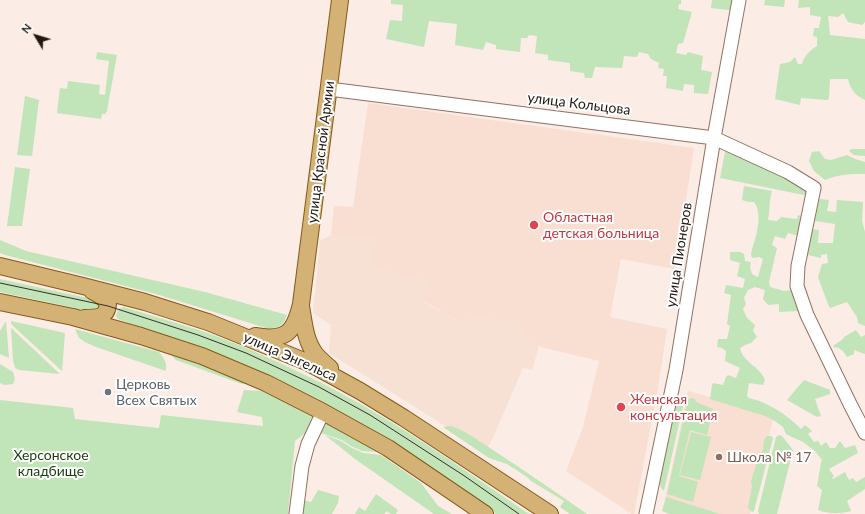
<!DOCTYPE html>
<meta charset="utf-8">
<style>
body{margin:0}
#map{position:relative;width:865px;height:514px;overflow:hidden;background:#fbece5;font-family:Lato,sans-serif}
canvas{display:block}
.north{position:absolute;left:16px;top:16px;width:40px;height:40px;-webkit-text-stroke:3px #fff;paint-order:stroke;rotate:308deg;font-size:11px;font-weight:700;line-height:16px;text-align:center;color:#231711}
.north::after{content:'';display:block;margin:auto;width:14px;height:18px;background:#231711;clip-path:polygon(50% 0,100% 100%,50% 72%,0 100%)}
</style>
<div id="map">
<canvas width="865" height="514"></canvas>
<div class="north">N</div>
</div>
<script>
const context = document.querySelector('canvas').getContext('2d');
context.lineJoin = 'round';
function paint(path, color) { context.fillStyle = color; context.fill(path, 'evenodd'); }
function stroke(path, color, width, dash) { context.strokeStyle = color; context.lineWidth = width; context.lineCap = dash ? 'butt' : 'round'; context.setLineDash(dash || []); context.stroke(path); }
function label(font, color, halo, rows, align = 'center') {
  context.font = font + ' Lato,sans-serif'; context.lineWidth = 4; context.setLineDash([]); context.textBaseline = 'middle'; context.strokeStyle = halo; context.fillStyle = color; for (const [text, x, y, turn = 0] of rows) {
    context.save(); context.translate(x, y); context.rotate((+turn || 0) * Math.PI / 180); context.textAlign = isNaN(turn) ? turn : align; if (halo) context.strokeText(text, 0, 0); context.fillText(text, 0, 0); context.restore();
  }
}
paint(new Path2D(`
 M331,235l45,5 36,38 16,4 -4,20 40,23 5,-9 46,8 13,18 11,4 -7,24 -9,-2 -31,72 -7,11 -156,-98 2,-28 -18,-12 7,-72z`), '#f7e0d4');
paint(new Path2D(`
 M368,103l326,45 -19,121 -54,-10 -11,58 57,12 -9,59 -24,126h-2l-66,-43 17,-44 16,-66 -54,-13 -17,-6 -13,-18 -46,-8 -5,9 -40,-24 3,-19 -55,-16 4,-26 -45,-5 3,-29 19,1z
 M688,391l86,24 -24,99h-37l-48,-14z`), '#f9ded2');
paint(new Path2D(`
 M391,0h290v4h-2l-1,5 14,3 -9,31 -5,1 -2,9 10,2 2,-3 15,4 -2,14 11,2 -4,22 -14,-1v-8l-10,-1 -1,7 -17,-3 1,-12h-4l1,-7 -6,-1 1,-5 -8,-4 -3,-5 -9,-2 -2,5 -13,-1 -2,12 -27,-1 -3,11h-7l-1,-5 -14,-2v-8l-22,-3v-5l-13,-2 2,-17 -8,-1 -2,3h-6l-1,14 -24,-3v-4l-10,-3 -3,8 -28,-5 2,-21 -28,-3 -5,26 -38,-8 4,-19 12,1 1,-16 -12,-1z
 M712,0h27l-2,11 -26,-3z
 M765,0h20l-1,7 -20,-2z
 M799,0h66v22l-3,3 -14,-3 -5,-9 -5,4 -10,-1 2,19 35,4v61c-9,-4 -15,-11 -17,-21h-18l-1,18 -1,3 -27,-2 -1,7 -25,-6 5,-35 10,-2 5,-5 3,7h4c3,-9 7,-13 15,-18v-9l-4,-1 1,-8h5l2,-11 -11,-2v-8l-12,1z
 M97,52l20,3 -10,56 -2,3h-3l-1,5 -44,-6 3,-25 7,1 1,-8 32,4 -1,9 6,1 4,-34 -13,-2z
 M25,96l14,4 -7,56 -15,-1z
 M726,147l51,23 32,22v4l-89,-18z
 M851,149h14v7l-11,-1 -5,-4z
 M819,151l6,8 6,1 16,-5 8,4 10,3v12c-14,0 -26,0 -40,6l-11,-9 -5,-10 3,-9z
 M15,167l15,2 -8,57h-15z
 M744,186l28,5c-3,10 -2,19 -4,29l9,1 4,-4 16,2 1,-4 6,2 -4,19 -12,-3 -3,6 -10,-3 -3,9 5,3 -8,34 1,5 14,4 7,-1 8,21 -20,1v-8l-11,1 -5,-6 2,-9 -10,-3 -7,3 -4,8 2,6 -3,5 4,9 8,7 -2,6 4,6 -6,6 -6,2 -5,3c2,14 21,19 25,32l-2,5 -14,-2 -2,13 2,2c19,4 38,17 52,31l4,-4 7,6 -4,3 6,8 4,-1 3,5 5,-4 4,6h5l5,-7 5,7 10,-3 3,8 -29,16 5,7 -2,2 1,1 12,-7 4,8 4,-2 3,4 9,-5v12l-18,12 4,10c-11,3 -22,3 -33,-1l4,-20 -5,-4 4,-23 1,-3 -7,-9 -12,-9 -17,-8 -3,-7 -8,-6 -10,-5 -55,-17 2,-14 1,-2 10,2 3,-8 2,-2 8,3 4,-10 -15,-7 1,-10 -4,-3 -5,-1 1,-8h9l3,-13 -3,-2 4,-29 -7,-2 2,-8 17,3 2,-9 -8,-3 3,-13 -10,-3v-8h10l4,2 1,7 6,1 -1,5 2,7 6,3 5,-18 -4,-2 -7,1 -1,-4c4,-16 13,-38 3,-52h-5l-7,-2z
 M819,199l10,1 -2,11 9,1 1,-12 26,2 -1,19 3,11v94l-7,-3 -1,-6 -10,-15 -17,6 -2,-4 -10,-27 4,-13 6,-1 -1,-9 -6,1v3l-13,-3 3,-26 8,1 -1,13h15l2,-19 -20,-3z
 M0,240l26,11 179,41 82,23c-4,12 -10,14 -21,13l-110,-34 -151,-39 -5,-2z
 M0,279l101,22 -3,12 -98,-21z
 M124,307c26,8 52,16 78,24 35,12 70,28 103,44 80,38 152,90 224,139h-33l-22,-15 -276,-152 -80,-28 -2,-3 2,-7z
 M6,321l3,37 -9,-4v-23z
 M11,321l54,12 -3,38 -51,-47z
 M11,328l49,46 -41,-4 -4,-2 -2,-8z
 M75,329l84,23c4,5 10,13 6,19l-2,-1 -67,-23 -11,-5 -6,-4z
 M856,330l5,7 4,-2v19l-11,-4v4l-7,3 -4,-6 -6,-4 -2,1 -2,-2 10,-7 1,-2z
 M173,353l75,30 -6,1 -6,-2 -60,-22 -5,-5z
 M0,364l13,8 2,6 -2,6 -8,1 -5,-2z
 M804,380l26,10v4l-15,5 6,17 -4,1 -30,-17z
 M244,390l19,1 52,25 -2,11 -18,14 -7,73h-288v-114l73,8 2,11 84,9 2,-13 102,11 -1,-9 -25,-5z
 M679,396l6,1 -21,94 -3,-3 -2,-7 18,-83z
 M691,398l4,1 1,3 17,7 -6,26 -17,-5 -11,46 19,6 -5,20 -17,-5 -2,-2 -1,1 -6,-2 20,-91 1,-4z
 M322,421l56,31 -16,-1 -11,-5 -9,-6 -21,-7 -4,-3z
 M450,426c14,3 31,17 43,24 32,21 63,42 94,64h-17l-10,-7 4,-6 -33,-20 -4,-4 -20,-13 -18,-6 -46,-31z
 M691,432l20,5 -11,43 -20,-5z
 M325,435l16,6 9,6 13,6 18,2 40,28 17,23 14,8h-18l-79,-55z
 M779,435l3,1 11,14 -16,64h-18l-1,-3 18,-74z
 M767,436h4l2,2 -19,73 -2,1 -4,-4 4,-22 -1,-5 6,-19 5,-7 2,-15z
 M318,490l21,6 -1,7 -6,11h-30l1,-14 8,2z
 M376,494l22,16 -2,4h-5l-4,-3 -3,3h-29l4,-7 6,4z
 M666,497l51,16 4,1h-52l-7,-3z`), '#c1e4b9');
const minor = new Path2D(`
 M329,89l385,49 74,34 26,16 -16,78 -1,20 10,29 43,89 15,29
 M296,514l6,-48 6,-22 15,-32
 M646,514l30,-144 38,-232 25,-138`);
const major = new Path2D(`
 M0,266l83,20 62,16 63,20 101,41 51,28 44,27 146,96
 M0,302l73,15 68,19 61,20 64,27 57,29 65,36 97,66
 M301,306c3,17 4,35 15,49 4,4 9,9 14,13
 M84,318c13,0 23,0 24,-14 -4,-7 -9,-10 -16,-13
 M255,336c30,5 39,-2 46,-32l39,-304`);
stroke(minor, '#917161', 15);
stroke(major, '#845a17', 18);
stroke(minor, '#fff', 13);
stroke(major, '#d4b276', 16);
stroke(new Path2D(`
 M0,283l108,23 90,29 48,18 73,34 51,28 93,60 56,39`), '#3a2e28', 1);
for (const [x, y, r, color] of [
 [534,225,5,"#e0444e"],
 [108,392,4,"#6b7280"],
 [621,407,5,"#e0444e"],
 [719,457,4,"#8d6e63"]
]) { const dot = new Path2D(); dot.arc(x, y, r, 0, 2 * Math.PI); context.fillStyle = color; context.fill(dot); stroke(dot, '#fff', 1.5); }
label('14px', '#231711', '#fff', [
 ["улица Кольцова",579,104,7],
 ["улица Красной Армии",321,152,-83],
 ["улица Пионеров",679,255,-81],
 ["улица Энгельса",290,357,24]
]);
label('14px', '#be3a42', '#fff', [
 ["Областная",543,217],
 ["детская больница",543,233],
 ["Женская",630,399],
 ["консультация",630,415]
], 'left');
label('14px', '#5b616d', '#fff', [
 ["Церковь",116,384],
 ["Всех Святых",116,400]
], 'left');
label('14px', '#173e0b', '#fff', [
 ["Херсонское",51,455],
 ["кладбище",51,471]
]);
label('14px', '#785e54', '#fff', [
 ["Школа № 17",727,457]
], 'left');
</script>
